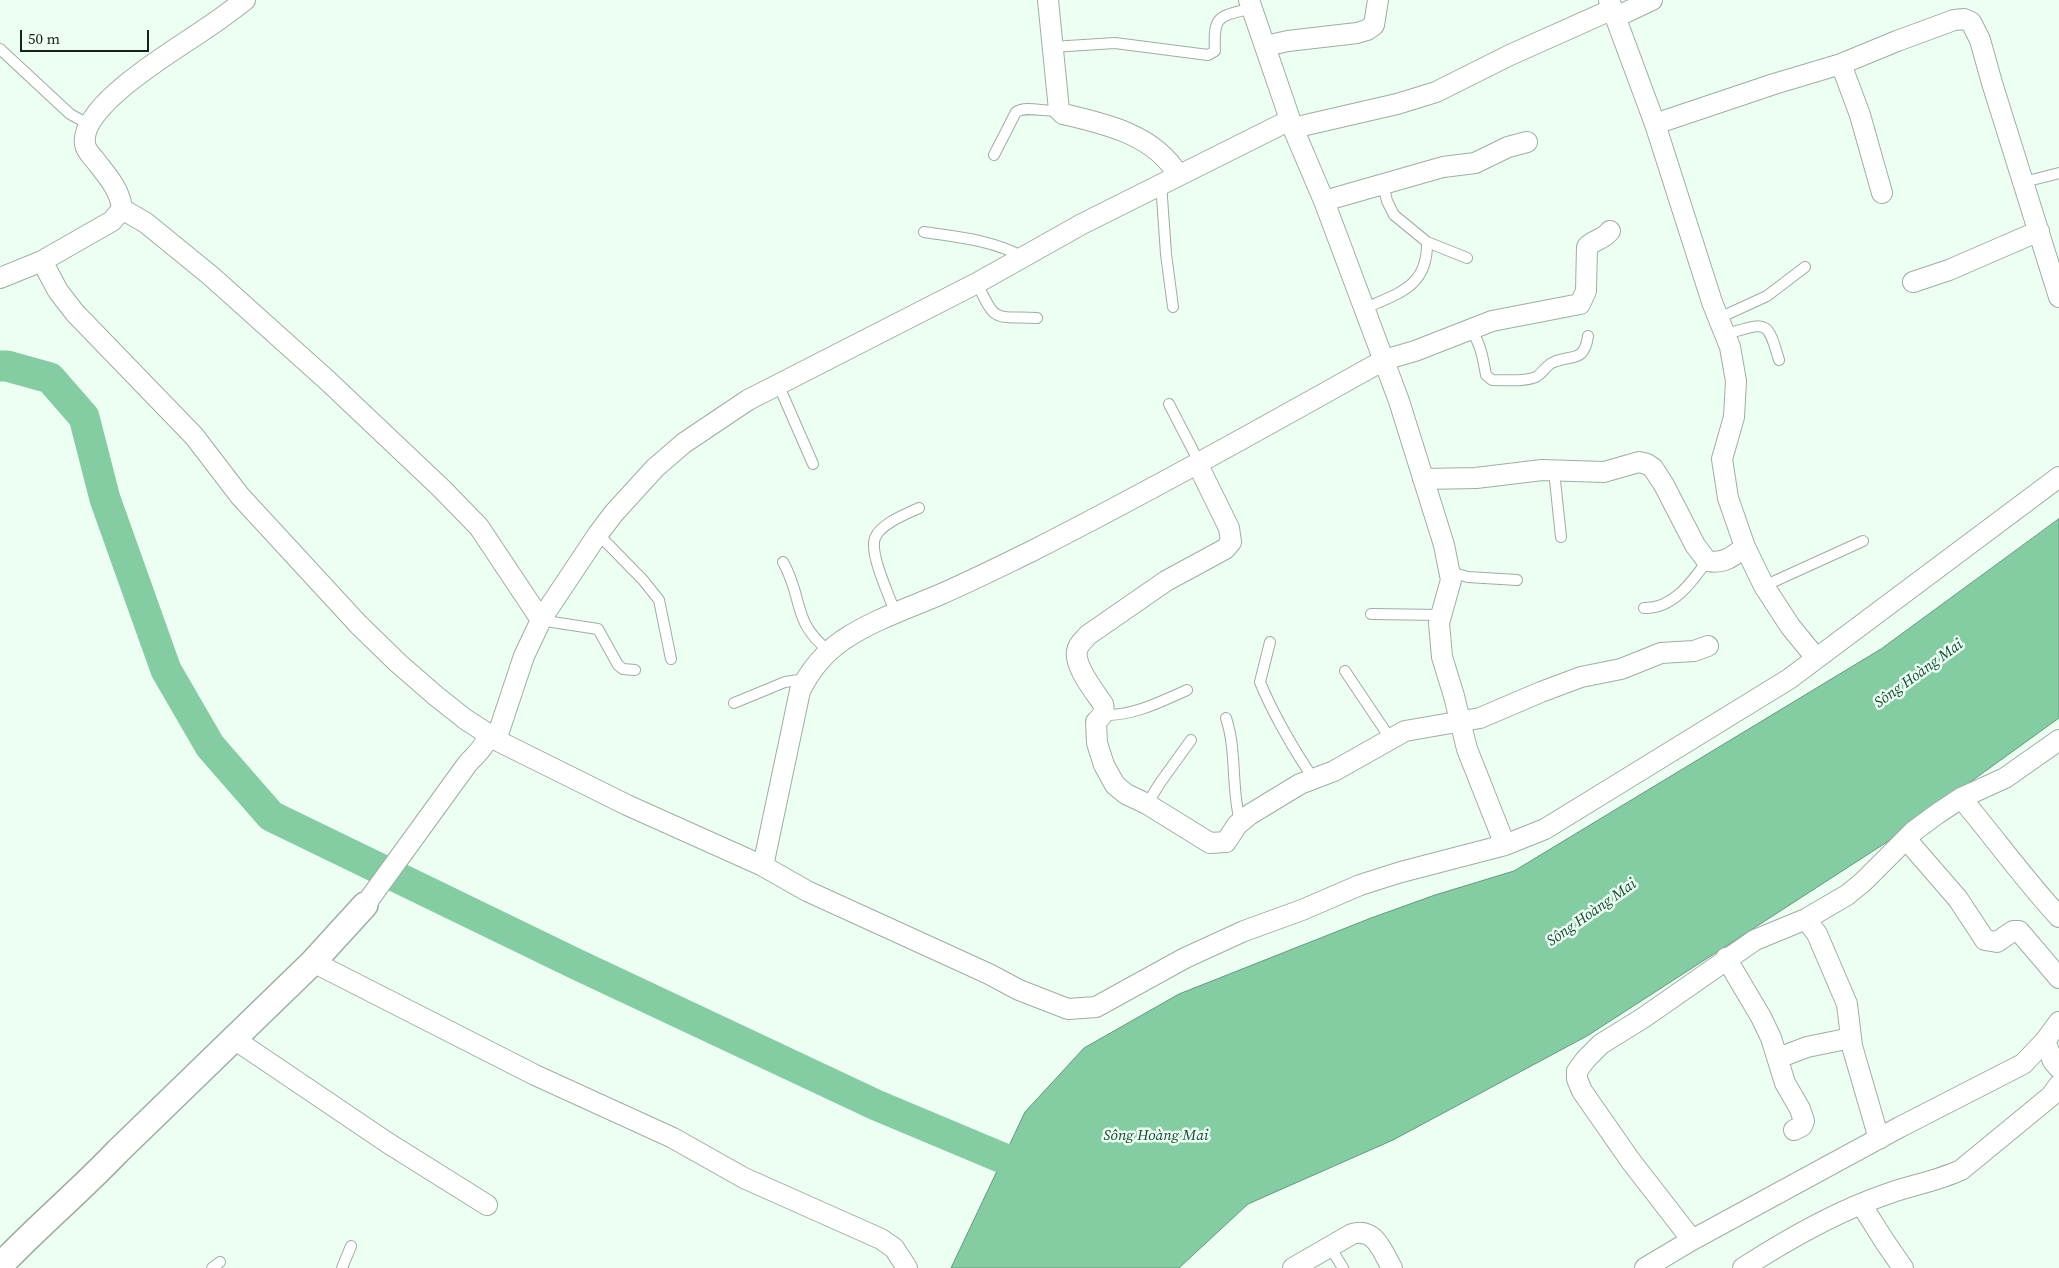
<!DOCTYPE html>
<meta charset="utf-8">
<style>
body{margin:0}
#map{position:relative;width:2059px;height:1268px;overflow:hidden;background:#edfef3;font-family:"Source Serif 4",serif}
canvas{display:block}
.scale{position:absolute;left:20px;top:30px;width:129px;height:22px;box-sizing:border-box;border:2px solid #1a201d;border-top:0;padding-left:6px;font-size:15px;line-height:18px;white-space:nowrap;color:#1a201d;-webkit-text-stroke:4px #edfef3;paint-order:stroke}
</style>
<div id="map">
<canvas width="2059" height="1268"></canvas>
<div class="scale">50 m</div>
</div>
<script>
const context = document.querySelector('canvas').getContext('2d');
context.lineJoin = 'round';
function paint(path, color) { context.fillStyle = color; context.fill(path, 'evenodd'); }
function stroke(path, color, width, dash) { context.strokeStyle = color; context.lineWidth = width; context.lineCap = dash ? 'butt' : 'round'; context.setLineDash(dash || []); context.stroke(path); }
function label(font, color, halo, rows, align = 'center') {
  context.font = font + ' "Source Serif 4",serif'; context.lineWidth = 5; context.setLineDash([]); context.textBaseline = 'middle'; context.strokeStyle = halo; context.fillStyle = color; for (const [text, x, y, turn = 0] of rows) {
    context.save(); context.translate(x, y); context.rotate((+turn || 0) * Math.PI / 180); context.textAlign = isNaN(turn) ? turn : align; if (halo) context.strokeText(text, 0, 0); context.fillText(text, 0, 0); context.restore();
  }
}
const water = new Path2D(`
 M2059,519v199l-172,124 -300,194 -194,104 -145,64 -69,64h-228l74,-156 59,-64 95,-54 192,-76 64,-23 79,-24 367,-222z`);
paint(water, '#84cda3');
stroke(water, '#64997b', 1);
stroke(new Path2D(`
 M0,366h7l43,12 34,39 21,82 61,171 44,76 61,70 305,148 300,141 167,70`), '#84cda3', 31);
const service = new Path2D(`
 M1052,47l63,-4 93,12 7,-4c-2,-37 4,-34 37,-43
 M0,49l70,65 18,10
 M994,155l22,-43c12,-7 29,1 43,-2
 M2024,182l35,-9
 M1161,183l5,71 7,53
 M1383,184l4,17 7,14 33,27 40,16
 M924,232c33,5 69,8 99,25
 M977,283c19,41 17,33 60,35
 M1363,309c36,-16 65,-22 64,-67
 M1719,318l48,-22 38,-29
 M1471,330c10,14 12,29 15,45l6,5c13,0 32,2 44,-3 7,-4 11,-13 18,-15 19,-8 30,1 34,-26
 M1726,334c40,-11 41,-16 53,26
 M778,384l35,80
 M1169,404l31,60
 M1554,471l7,66
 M598,534l45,46 16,20 12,59
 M783,562c21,37 8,59 46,89
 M1450,572l18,5 49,3
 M1764,586l99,-45
 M1644,608c29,1 48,-26 63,-47
 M895,612c-6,-17 -26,-59 -20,-74 5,-14 31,-24 44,-30
 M1371,614l70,1
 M542,618l10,4 46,7 20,36 5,4 12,1
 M1270,642l-10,40c11,28 36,72 54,97
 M1345,671l45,67
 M734,703l51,-21 21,-3
 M1103,715c30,1 57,-13 84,-25
 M1226,718c11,33 5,69 14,104
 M1147,804l13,-21 31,-43
 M1330,1247l13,21
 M212,1268l8,-6
 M342,1268l9,-22`);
const minor = new Path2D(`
 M245,0c-13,10 -26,20 -40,29 -28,20 -126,76 -120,115 1,7 6,11 10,16 12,16 25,29 27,49l-10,12 -70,40 16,30 17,22 119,123 46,60 118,128 40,39 38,33 29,23 20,13c5,12 -9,22 -17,31l-103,142
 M1048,0l11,110 4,4c43,10 92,21 115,61
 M1249,0l44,128 31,73 75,200 45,144 7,35 -12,43 3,34 12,39 13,53 38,96
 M1609,0l46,124 57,178 18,45 6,34 -2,36 -12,42 6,39 17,49 19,39 26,40 26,32
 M1616,17l36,-17
 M1265,46l23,-5 69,-8 10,-3 7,-5 4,-25
 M1841,64l19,51 22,78
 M1655,124l119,-40 67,-20 56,-23 57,-21 10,-1 7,3 9,18 12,43 67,214
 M1293,128l104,-24 39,-12 74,-37 103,-46
 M1324,201l119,-34 32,-4 33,-16 19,-5
 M122,209l24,14 65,53 117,105 113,107 38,39 62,93
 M0,278l42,-17
 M1913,282l36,-12 90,-39
 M1198,465l31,63 2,14 -6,7 -59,32 -78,54c-4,5 -10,9 -11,16 -3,15 17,40 26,53 2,9 -1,12 -7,18l1,21 7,22 11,20 11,9 21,10 63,39 16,-1 11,-17 12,-10 51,-31 34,-13 71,-40 75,-13 61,-26 40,-15 40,-8 40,-16 33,-2 14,-5
 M1423,479l53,-1 66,-8 62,2 35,-10 8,2 6,4 11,17 31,60 12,16c17,3 25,-4 38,-14
 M486,735l141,70 136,61 44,25 182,83 30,16 49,19 28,-2 89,-49 59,-27 58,-21 58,-25 41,-13 104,-27 40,-16 244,-150 270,-202
 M496,740l28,-84 18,-38 56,-84 16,-21 41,-45 29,-25 64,-43 229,-117 105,-59 208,-104
 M1961,798c33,39 63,81 98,119
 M1906,839l52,60 27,41 12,2 16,-11h6l40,47
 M763,866l37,-175c10,-21 23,-37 43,-51 30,-20 63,-31 96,-45 30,-13 60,-28 89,-42 120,-61 238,-127 356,-193l31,-9 77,-30 88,-17 6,-13 1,-44c7,-8 15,-6 23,-16
 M1806,919l11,15 30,70 5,42 27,93
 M1726,958l35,59 10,21 14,45 15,26 4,12 -2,5 -8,4
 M313,962l222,113 138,63 71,40 137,61 13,9 13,20
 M2059,1022l-14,19 8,20 6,7
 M234,1039l154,104 99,62
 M1778,1058l29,-11 44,-9
 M1861,1204l24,38 18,26
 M1692,1240l-62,-80 -48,-69 -5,-12v-8l9,-12 15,-15 42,-26 112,-78 51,-21 41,-24 16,-13 51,-51 23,-17 24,-16 44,-20 54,-38
 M1293,1268l59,-34c23,-7 30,17 40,34
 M1645,1268l47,-28 208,-113 123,-63 22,-23
 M1743,1268c45,-29 94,-57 144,-74 25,-9 50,-13 74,-24l90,-74 8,-11`);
const tertiary = new Path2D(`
 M0,1266c38,-40 80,-75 118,-115l195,-189 52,-57`);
stroke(service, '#9eaea4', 12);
stroke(minor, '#9eaea4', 22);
stroke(tertiary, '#9eaea4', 28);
stroke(service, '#fff', 10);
stroke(minor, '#fff', 20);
stroke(tertiary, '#fff', 25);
label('italic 15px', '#0e482d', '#edfef3', [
 ["Sông Hoàng Mai",1919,674,-36],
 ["Sông Hoàng Mai",1592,913,-35],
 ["Sông Hoàng Mai",1156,1136]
]);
</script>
